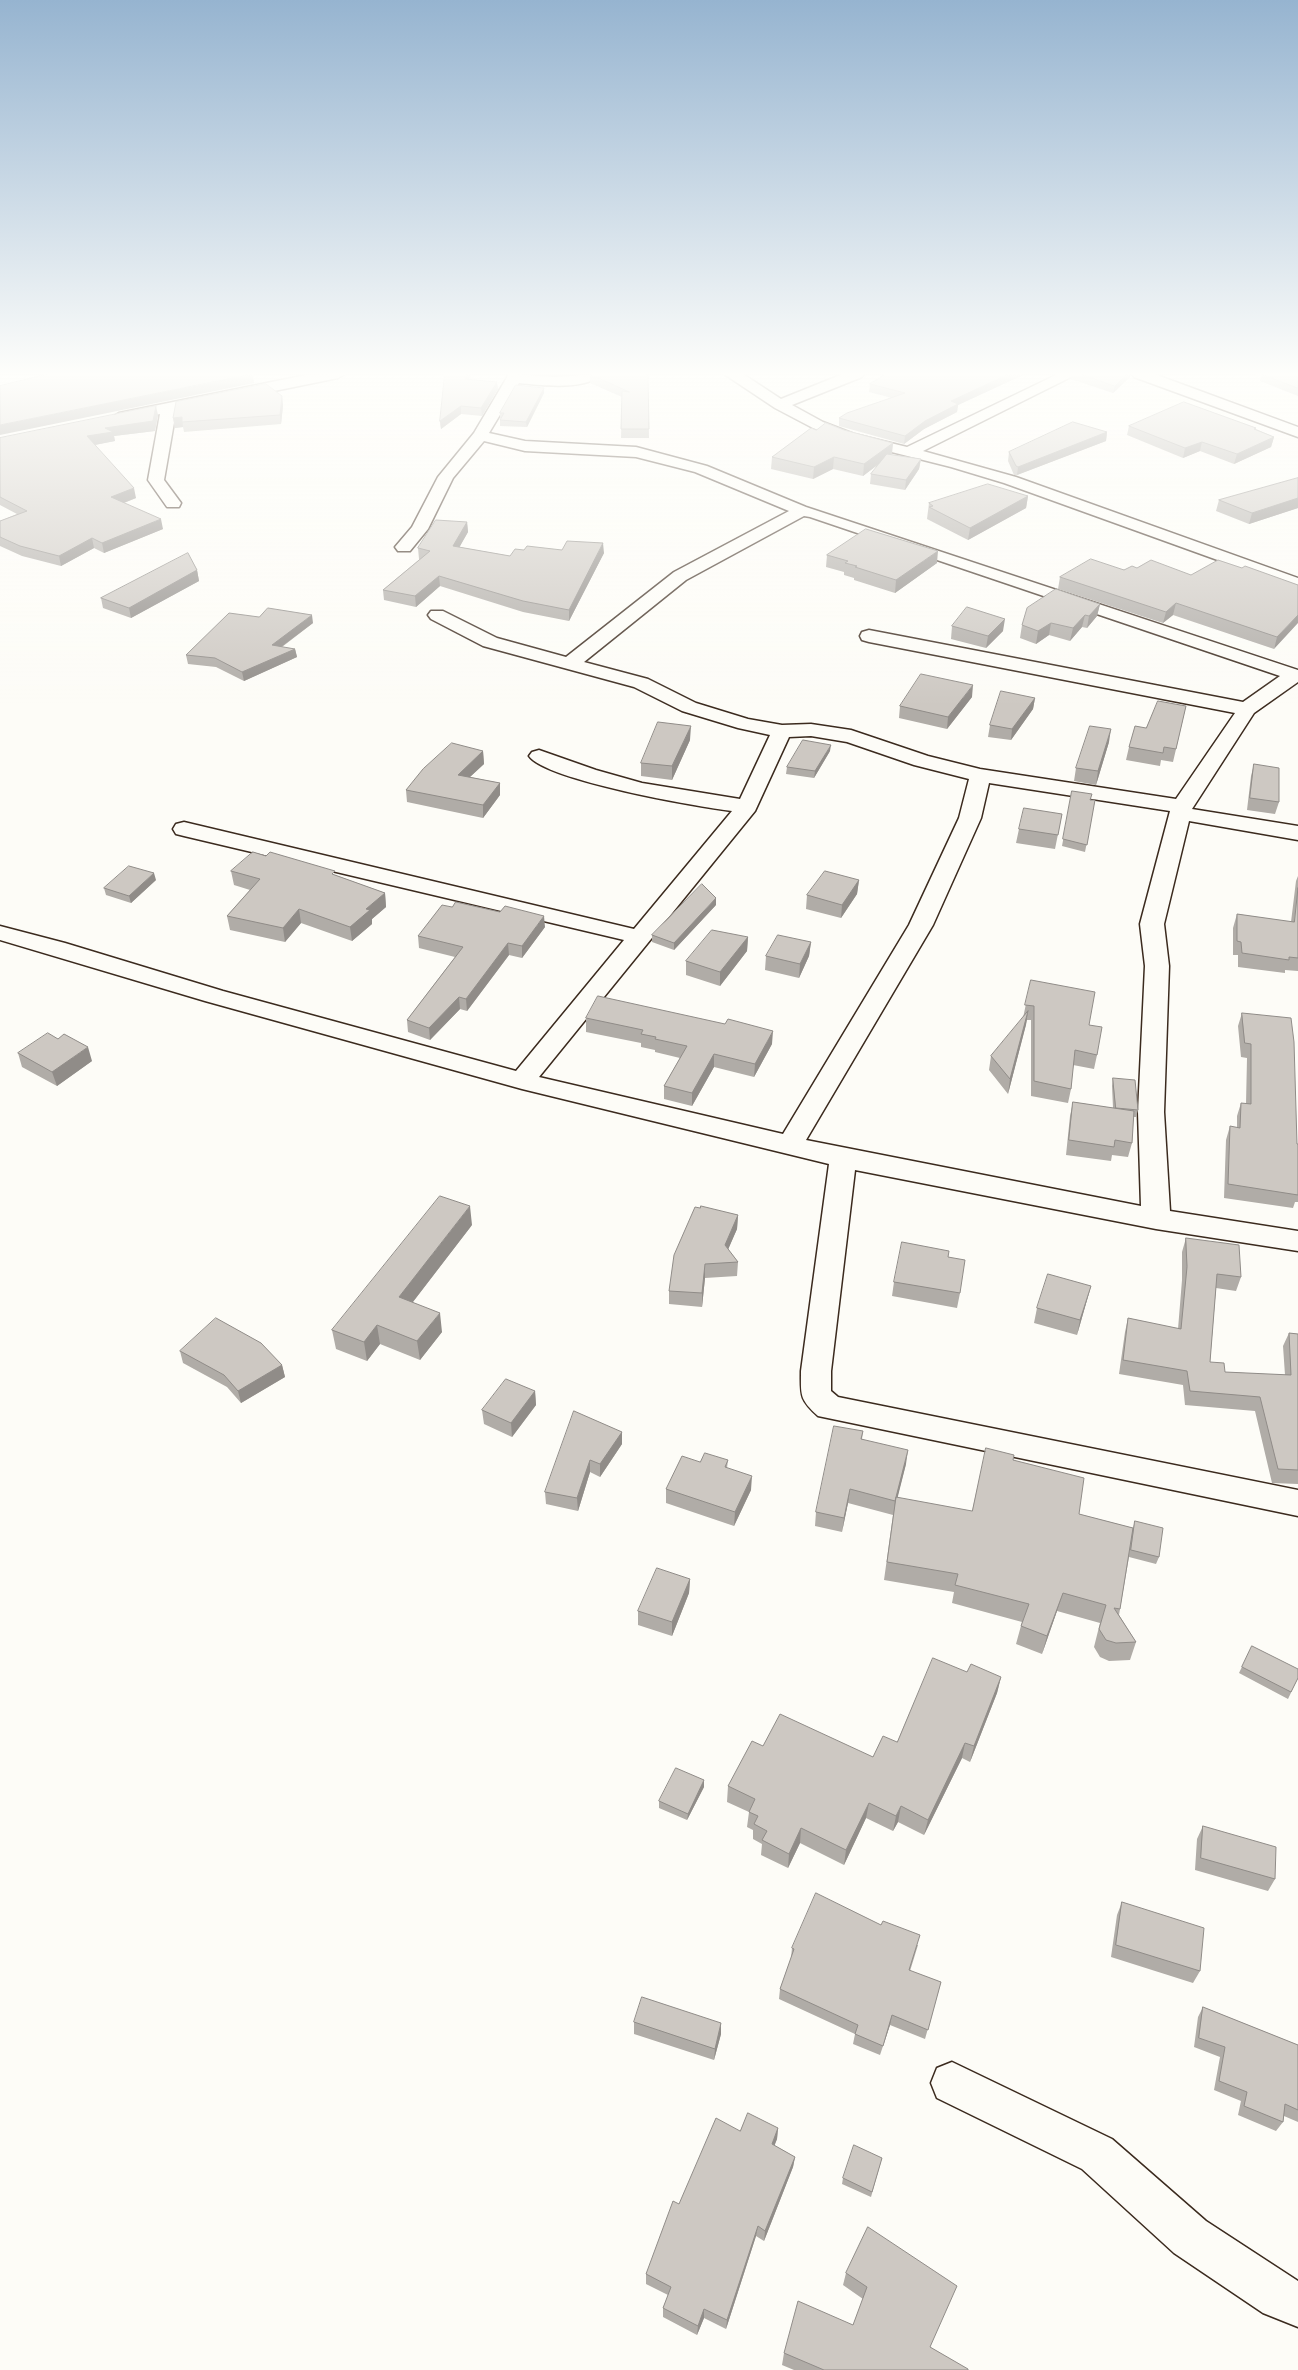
<!DOCTYPE html>
<style>
body{margin:0}
canvas{display:block;background:#fdfcf7}
</style>
<canvas width="1298" height="2370"></canvas>
<script>
const context = document.querySelector('canvas').getContext('2d');
context.lineJoin = 'round';
function stroke(path, color, width, dash) { context.strokeStyle = color; context.lineWidth = width; context.lineCap = dash ? 'butt' : 'round'; context.setLineDash(dash || []); context.stroke(path); }
function paint(path, color) { context.fillStyle = color; context.fill(path, 'evenodd'); }
const street = new Path2D(`
 M345,374l-7,4 -162,33 -12,69 17,23 -2,4h-12l-19,-27 12,-66 -41,9 -8,-5 8,-5 187,-38z
 M509,374l46,3 46,-3c-15,17 -61,11 -82,9l-30,50 36,8 111,6 71,19 99,41 492,163v12l-44,31 -62,96 106,17v14l-109,-19 -25,103 5,42 -5,146 6,99 128,20v20l-142,-22 -301,-59 -24,201v20l7,6 460,93v26l-480,-100c-19,-17 -17,-21 -17,-45l28,-207 -307,-75 -317,-88 -205,-61v-14l65,17 158,48 293,80 108,-131 -440,-104 -8,-2 -3,-5 3,-5 8,-2 450,107 98,-118c-34,-4 -187,-31 -203,-55l3,-4 7,-2 57,20 46,13 98,16 30,-64 -32,-7 -56,-17 -48,-24 -151,-41 -52,-27 -3,-4 3,-4h12l54,27 69,19 108,-85 115,-61 -94,-39 -59,-15 -111,-6 -41,-10 -31,37 -25,51 -18,22h-12l-3,-4 17,-20 26,-50 36,-44zM804,516l6,1 470,159 -37,26 -374,-72 -7,2 -2,4 2,4 7,2 366,71 -59,86 -196,-30 -52,-13 -77,-26 -40,-6 -29,1 -34,-6 -52,-16 -48,-24 -64,-17 102,-82zM811,736l36,6 67,23 55,14 -10,39 -50,107 -126,209 -244,-57 216,-266 34,-74zM989,783l181,28 -30,113 5,42 -7,146 3,94 -335,-66 127,-215 48,-107z
 M724,374h19l38,25 62,-25h21l-2,3 -70,28 31,17 31,12 53,13 151,-73h19l-154,77 93,26 282,101v11l-294,-106 -53,-16 -107,-27 -31,-12 -38,-20z
 M1132,374h22l144,53v10l-164,-60z
 M952,2062l160,77 94,82 92,60v46l-35,-14 -89,-60 -92,-84 -145,-71 -6,-15 6,-15z`);
stroke(street, '#3b2a1e', 3);
paint(street, '#fdfcf7');
paint(new Path2D(`
 M590,374l58,2 1,62h-28l1,-41 -32,-14z
 M886,374h139l-67,31 -1,7 -33,17 -20,15 -65,-18v-8l53,-20 -23,-6 1,-8z
 M1072,374h60l-1,2 -18,17 -42,-14z
 M1255,374h43v22l-38,-15 1,-5z
 M470,379l28,10 -16,27 -21,-2 -20,15 -1,-8z
 M544,388v5l-17,34 -27,-1v-6l1,-2h-1v-5z
 M282,396l1,10 -2,18 -97,8 -1,-5 -8,1 -2,-10z
 M158,415l-3,16 -41,5 1,5 -20,4 41,53 -12,5 39,26 -59,24 -10,-5 -33,18 -39,-10 -22,-10v-25l17,-7 -17,-9v-67z
 M1129,426l127,2v1l18,8 -3,10 -37,17 -34,-13 -17,7 -56,-23z
 M816,430h28l49,13 -2,12 30,4 -2,10 -14,21 -35,-6 1,-10 9,-11 -17,13 -30,-7 -20,10 -42,-10 1,-12z
 M1107,432l-1,9 -89,34h-3l-6,-14 1,-9z
 M1298,478v30l-49,16 -33,-13 3,-11z
 M1028,496l-2,12 -58,32 -41,-21 2,-16z
 M467,522l1,10 -9,15 51,9 14,-6h38l42,3 -35,68 -46,-9 -83,-26 -24,21 -32,-7 -1,-10 37,-31h-1l-1,-11z
 M827,555l110,8 -42,30 -41,-13v-2l-10,-3v-3l-18,-5z
 M1137,568l54,7 51,-7 56,17 -24,64 -101,-34 -10,8 -105,-34 2,-12z
 M197,570l2,11 -68,37 -28,-10 -2,-10z
 M1100,604l-3,12 -10,12 -5,-1 -12,14 -21,-6 -13,9 -16,-6 2,-13z
 M259,617l54,6 -31,24 13,2 2,8 -53,24 -28,-14 -28,-3 -2,-9z
 M952,626l51,5 -17,17 -35,-9z
 M972,697l-25,32 -48,-11 1,-12z
 M1035,698l-2,11 -22,31 -23,-3 2,-12z
 M1186,706l-13,56 -12,-2 -1,6 -34,-6 3,-13 17,-19z
 M690,740l-18,40 -31,-4v-13z
 M1109,742l-13,43 -22,-4 2,-13z
 M483,751l1,13 -14,13 30,6v12l-17,23 -76,-16 -1,-12z
 M830,751l-16,27 -28,-4 1,-7z
 M1254,764l25,38 -4,12 -28,-4 4,-34z
 M1072,791l19,9h4l-10,52 -23,-6z
 M1062,814l-7,35 -39,-6 3,-14z
 M231,871l104,4 50,18 1,14 -14,12v5l-20,17 -51,-18 -16,19 -55,-12 -3,-14 23,-26 -16,-5z
 M1298,876v95l-13,-1v3l-47,-6v-12h-5v-27l4,-14 54,8 5,-41z
 M156,880l-25,23 -25,-8 -2,-7z
 M859,880l-2,14 -16,24 -35,-9 1,-14z
 M716,905l-42,45 -22,-8v-7z
 M545,927l-23,31 -13,-3 -42,56 -7,-2 -30,31 -22,-8 -1,-12 48,-63 -36,-9 -1,-12z
 M748,937l-1,14 -27,35 -34,-11v-14z
 M811,942l-2,14 -10,22 -34,-8 1,-14z
 M1031,980l58,45 8,30 -3,14 -21,-4 -2,24 -3,14 -37,-7v-76h-4l-19,74 -19,-24 2,-14 32,-38z
 M1242,1013l55,131h1v58h-3l-2,6 -69,-10 2,-58 4,-14 7,2v-12l4,-13 5,1 1,-46 -6,-1 -3,-31z
 M586,1018l186,26 -18,33 -40,-10 -22,39 -28,-7v-13l16,-28 -25,-6v-2l-14,-3v-4l-55,-11z
 M18,1053l74,8 -35,25 -35,-19z
 M1113,1078l25,32 -2,7h-3l-1,26 -4,14 -16,-2 -1,6 -45,-6 4,-39 3,-14 40,6 -1,-22z
 M700,1208l38,7 -1,14 -9,20 10,13 -1,14 -32,2 -3,29 -33,-3v-13z
 M472,1225l-59,77 29,30 -22,28 -40,-16 -13,17 -31,-12 -4,-19z
 M1186,1238l55,39 -5,14 -20,-3 -6,74 15,10 60,3 -2,-29 6,-13 9,1v150l-26,-1 -17,-72 -70,-6 -2,-20 -64,-11 6,-42 3,-14 50,11 4,-49v-28z
 M948,1257l12,36 -3,15 -65,-12 2,-14z
 M1091,1286l-14,49 -43,-12 3,-15z
 M180,1351l102,14 3,12 -44,26 -14,-16 -44,-24z
 M535,1391l1,14 -24,32 -28,-13 -2,-14z
 M863,1431l-1,8 44,25 -9,34 75,13 41,-51 66,54 54,14 2,-7 24,36 -3,7 -27,-7 -9,52 -1,6 17,27 -6,18 -21,1 -9,-4 -6,-10 6,-24 -43,-12 -15,43 -26,-10 6,-22 -70,-19 2,-11 -70,-12 9,-65 -45,-12 -6,29 -27,-6 1,-14z
 M622,1432v12l-22,33 -10,-5 -12,39 -32,-7 -1,-12z
 M728,1460l-1,8 24,22 -17,36 -68,-23v-14l34,-27z
 M690,1579l-1,14 -17,43 -34,-11v-14z
 M1252,1646l46,32 -10,21 -49,-26z
 M967,1672l34,5 -4,16 -27,69 -8,-4 -38,77 -26,-13 -5,9 -27,-13 -22,47 -44,-22 -12,25 -27,-13 1,-11 -9,-5v-9l-6,-3 2,-15 -22,-10 1,-16 35,-40 110,11 24,-15z
 M704,1787l-17,33 -28,-12v-7z
 M1203,1826l72,53 -7,12 -73,-21 2,-31z
 M1122,1902l78,69 -7,12 -82,-26 6,-42z
 M918,1945l-8,26 31,11 -16,57 -35,-14 -10,30 -27,-11 2,-10 -76,-35 1,-10 11,-31 1,-10z
 M1203,2007l95,38v77l-14,-6 -1,6 -7,9 -38,-16 3,-14 -27,-11 6,-33 -26,-10 4,-30z
 M634,2022l87,1v11l-7,26 -80,-26z
 M778,2128l-1,11 -3,6 21,12 -2,10 -29,74 -8,-5 -30,93 -22,-11 -7,17 -34,-18v-9l5,-13 -22,-11v-10l33,-70 61,-73z
 M882,2158l-11,39 -29,-13 1,-6z
 M868,2227l62,120 38,23h-174l-12,-5 2,-12 69,-28 10,-26 -20,-14 3,-12z`), '#b0aca7');
paint(new Path2D(`
 M253,374l1,9 -254,52v-10z
 M467,374h5l-7,12v-7z
 M1009,374h16l-67,31 -1,7 -33,17 -20,15 1,-8 46,-35z
 M1127,374h5l-1,2 -18,17 2,-7z
 M497,382l1,7 -16,27 -1,-8z
 M544,388v5l-17,34 -1,-5z
 M282,396l1,10 -2,18 -1,-9z
 M156,406l2,9 -3,16 -41,5 1,5 -26,5 -2,-10 18,-8z
 M461,406v8l-20,15 -1,-8z
 M182,417l1,10 -8,1 -2,-10z
 M1107,432l-1,9 -89,34 1,-8z
 M1274,437l-3,10 -37,17 3,-10z
 M1202,442l-2,9 -17,7 2,-10z
 M893,443l-1,11 -29,22 1,-12z
 M834,457l-1,12 -20,10 1,-12z
 M921,459l-2,10 -14,21 1,-10z
 M134,488l2,10 -23,9 -2,-10z
 M1028,496l-2,12 -58,32 2,-12z
 M1298,498v10l-49,16 3,-11z
 M161,519l2,10 -59,24 -2,-10z
 M467,522l1,10 -14,25 -1,-11z
 M92,538l2,10 -33,18 -2,-10z
 M603,543l1,10 -35,68v-11z
 M938,551l-1,12 -42,30 1,-13z
 M197,570l2,11 -68,37 -2,-10z
 M439,576l1,10 -24,21 -1,-11z
 M1176,603l-3,12 -10,8 3,-11z
 M1100,604l-3,12 -10,12 2,-12z
 M312,615l1,8 -40,30 -1,-8z
 M1085,615l-3,12 -12,14 3,-13z
 M1298,615v8l-24,26 3,-12z
 M1005,619l-2,12 -17,17 2,-12z
 M1051,623l-2,12 -13,9 2,-13z
 M295,649l2,8 -53,24 -2,-9z
 M973,685l-1,12 -25,32 1,-12z
 M1035,698l-2,11 -22,31 1,-11z
 M691,726l-1,14 -18,40v-14z
 M1111,729l-2,13 -13,43 2,-14z
 M831,745l-1,6 -16,27 1,-7z
 M483,751l1,13 -25,23 -1,-12z
 M500,783v12l-17,23v-13z
 M154,873l2,7 -25,23 -2,-7z
 M859,880l-2,14 -16,24 1,-13z
 M385,893l1,14 -14,12v5l-20,17 -2,-14 16,-18z
 M716,898v7l-42,45v-7z
 M299,909l2,14 -16,19 -2,-14z
 M544,916l1,11 -23,31v-12z
 M748,937l-1,14 -27,35v-14z
 M811,942l-2,14 -10,22 1,-14z
 M508,943l1,12 -42,56 -1,-12z
 M459,997l1,12 -30,31 -1,-12z
 M1028,1011l-2,14 -18,69 2,-15z
 M773,1031l-1,13 -18,33 1,-13z
 M88,1047l4,14 -35,25 -5,-14z
 M714,1054v13l-22,39v-13z
 M470,1206l2,19 -70,91 -3,-19z
 M738,1215l-1,14 -13,30 1,-14z
 M705,1264v14l-3,29v-14z
 M1091,1286l-14,49 3,-15z
 M440,1313l2,19 -22,28 -3,-19z
 M377,1325l3,19 -13,17 -3,-19z
 M282,1365l3,12 -44,26 -3,-12z
 M535,1391l1,14 -24,32 -1,-14z
 M622,1432v12l-22,33v-13z
 M908,1450l-2,14 -12,48 1,-11z
 M590,1460v12l-12,39 -1,-13z
 M752,1476l-1,14 -17,36 1,-14z
 M850,1489l-2,14 -6,29 2,-14z
 M690,1579l-1,14 -17,43v-14z
 M1063,1593l-6,18 -15,43 5,-18z
 M1001,1677l-4,16 -27,69 4,-16z
 M965,1743l-3,15 -38,77 4,-15z
 M704,1780v7l-17,33 1,-6z
 M869,1803l-3,15 -22,47 2,-15z
 M901,1806l-3,16 -5,9 3,-15z
 M801,1828l-1,15 -12,25 1,-14z
 M892,2015l-2,10 -10,30 3,-9z
 M721,2023v11l-7,26 1,-11z
 M778,2128l-1,11 -6,16 1,-11z
 M795,2157l-2,10 -29,74 1,-10z
 M758,2226l-2,10 -30,93 1,-9z
 M704,2309v9l-7,17 1,-9z`), '#908c88');
const building = new Path2D(`
 M48,374h204l-252,51v-39z
 M445,374h22l-2,5 32,3 -16,26 -20,-2 -21,15z
 M590,374h53l5,2 1,53h-28l1,-38 7,1z
 M886,374h123l-58,27 7,3 -33,17 -20,15 -66,-18 8,-5 58,-20 -35,-9z
 M1081,374h46l-12,12z
 M1262,374h36v14z
 M266,384l16,12 -2,19 -98,7v-5l-9,1 3,-16z
 M516,385l28,3 -18,34 -26,-2 4,-7h-4z
 M1184,402l72,26 -2,1 20,8 -37,17 -35,-12 -17,6 -56,-22z
 M156,406l-3,15 -48,7 8,4 -26,4 47,52 -23,9 50,22 -59,24 -10,-5 -33,18 -39,-10 -20,-9v-16l27,-10 -27,-14v-59z
 M1073,422l34,10 -89,35 -2,-1 -7,-14z
 M826,423l18,7 49,13 -29,21 -30,-7 -20,10 -42,-10 39,-29 5,2z
 M887,454l34,5 -15,21 -35,-6z
 M1298,478v20l-46,15 -33,-13z
 M988,484l40,12 -58,32 -41,-21 4,-1 -4,-3z
 M436,520l31,2 -14,24 57,10 5,-7 9,1 3,-4 35,4 5,-9 36,2 -34,67 -46,-9 -84,-25 -24,20 -32,-6 47,-39 -12,-3z
 M866,529l72,22 -42,29 -41,-13 2,-1 -12,-3 3,-2 -21,-6z
 M188,553l9,17 -68,38 -28,-10z
 M1091,559l33,11 8,-4 5,2 14,-8 40,15 27,-15 24,8 3,-2 53,19v30l-21,22 -101,-34 -10,9 -106,-35z
 M1056,589l44,15 -11,12 -4,-1 -12,13 -22,-5 -13,8 -16,-6 5,-17z
 M967,607l38,12 -17,17 -36,-10z
 M268,608l44,7 -40,30 23,4 -53,23 -27,-14 -29,-3 43,-42 30,4z
 M921,674l52,11 -25,32 -48,-11z
 M1001,691l34,7 -23,31 -22,-4z
 M1158,701l28,5 -10,43 -12,-2 -1,6 -34,-6 6,-21 11,2z
 M658,722l33,4 -19,40 -31,-3z
 M1090,726l21,3 -13,42 -22,-3z
 M803,740l28,5 -16,26 -28,-4z
 M452,743l31,8 -25,24 42,8 -17,22 -77,-15 17,-21z
 M1254,764l25,4v34l-29,-4z
 M1072,791l20,3 -2,6h5l-8,45 -24,-6z
 M1024,808l38,6 -4,21 -39,-6z
 M253,852l13,4 4,-4 65,19 -3,3 53,19 -19,16 4,1 -20,17 -51,-18 -16,19 -56,-12 33,-37 -29,-8z
 M129,866l25,7 -25,23 -25,-8z
 M825,871l34,9 -17,25 -35,-10z
 M702,884l14,14 -42,45 -22,-8z
 M1298,888v70l-9,-1v3l-47,-7 -1,-11 -4,-1v-27l57,8z
 M456,902l44,10 5,-6 39,10 -22,30 -14,-3 -42,56 -7,-2 -30,31 -22,-8 56,-73 -45,-11 24,-31 10,2z
 M712,930l36,7 -28,35 -34,-11z
 M778,935l33,7 -11,22 -34,-8z
 M1031,980l64,12 -6,33 13,2 -5,28 -22,-5 -4,39 -37,-8v-75l-9,-1z
 M598,996l127,28 3,-5 45,12 -18,33 -41,-10 -22,39 -28,-7 23,-40 -32,-7 1,-2 -15,-3 2,-4 -57,-12z
 M1028,1011l-18,68 -19,-23z
 M1242,1013l49,5 3,24 3,102h1v51l-70,-11 2,-58 10,2 1,-25 10,1v-60l-6,-1z
 M48,1033l10,6 6,-5 24,13 -36,25 -34,-19z
 M1113,1078l22,2 3,30 -22,-2z
 M1073,1102l61,9 -2,32 -17,-3 -1,7 -45,-7z
 M440,1196l30,10 -71,91 41,16 -23,28 -40,-16 -13,17 -32,-12z
 M701,1206l37,9 -13,30 13,17 -33,2 -3,29 -33,-2 5,-36 21,-48 5,1z
 M1186,1238l53,7 2,32 -24,-3 -7,88 14,1 1,9 66,3 -2,-42 9,1v136l-20,-1 -18,-72 -70,-6 -3,-20 -64,-11 5,-42 53,11 6,-62z
 M902,1242l47,9 -1,6 17,3 -5,33 -66,-11z
 M1048,1274l43,12 -11,34 -43,-12z
 M216,1318l45,25 21,22 -44,26 -14,-16 -44,-24z
 M506,1379l29,12 -24,32 -29,-13z
 M574,1411l48,21 -22,32 -10,-4 -13,38 -32,-6z
 M834,1426l29,5 -2,8 47,11 -13,51 -45,-12 -6,29 -28,-6z
 M986,1448l28,7 -1,5 71,18 -5,36 54,14 -13,81 -6,-1 22,34 -20,1 -10,-3 -7,-11 7,-24 -43,-12 -16,43 -26,-10 8,-22 -74,-19 3,-11 -71,-12 9,-65 76,14z
 M705,1453l23,7 -3,7 27,9 -17,36 -69,-23 16,-33 18,6z
 M1135,1521l28,7 -4,29 -28,-7z
 M657,1568l33,11 -18,43 -34,-11z
 M1252,1646l46,23v9l-7,14 -49,-25z
 M933,1658l34,14 4,-8 30,13 -27,69 -9,-3 -37,77 -27,-14 -5,10 -27,-13 -23,47 -45,-22 -12,26 -27,-14 5,-9 -13,-7 4,-8 -9,-4 6,-13 -27,-13 24,-45 11,5 17,-32 93,43 10,-21 14,6z
 M676,1768l28,12 -16,34 -29,-13z
 M1203,1826l73,21 -1,32 -74,-21z
 M816,1893l65,32 2,-4 37,14 -11,35 32,12 -13,48 -36,-15 -9,31 -28,-12 3,-9 -78,-36 14,-40 -2,-1z
 M1122,1902l82,26 -4,43 -84,-26z
 M642,1997l79,26 -6,26 -81,-27z
 M1203,2007l95,38v65l-13,-6 -2,18 -39,-16 3,-14 -28,-11 6,-34 -26,-9z
 M748,2113l30,15 -6,16 23,13 -30,74 -7,-5 -31,94 -23,-11 -6,17 -35,-18 8,-21 -25,-13 27,-73 6,3 37,-86 24,13z
 M854,2145l28,13 -10,34 -29,-14z
 M868,2227l89,59 -27,61 38,22v1h-144l-40,-17 14,-52 55,24 14,-38 -21,-14z`);
paint(building, '#cdc8c2');
stroke(building, '#908c88', 1);
const sky = context.createLinearGradient(0, 0, 0, 706);
sky.addColorStop(0, '#96b4d0');
sky.addColorStop(0.53, '#fefefb');
sky.addColorStop(1, '#fefefb00');
context.fillStyle = sky;
context.fillRect(0, 0, 1298, 706);
</script>
